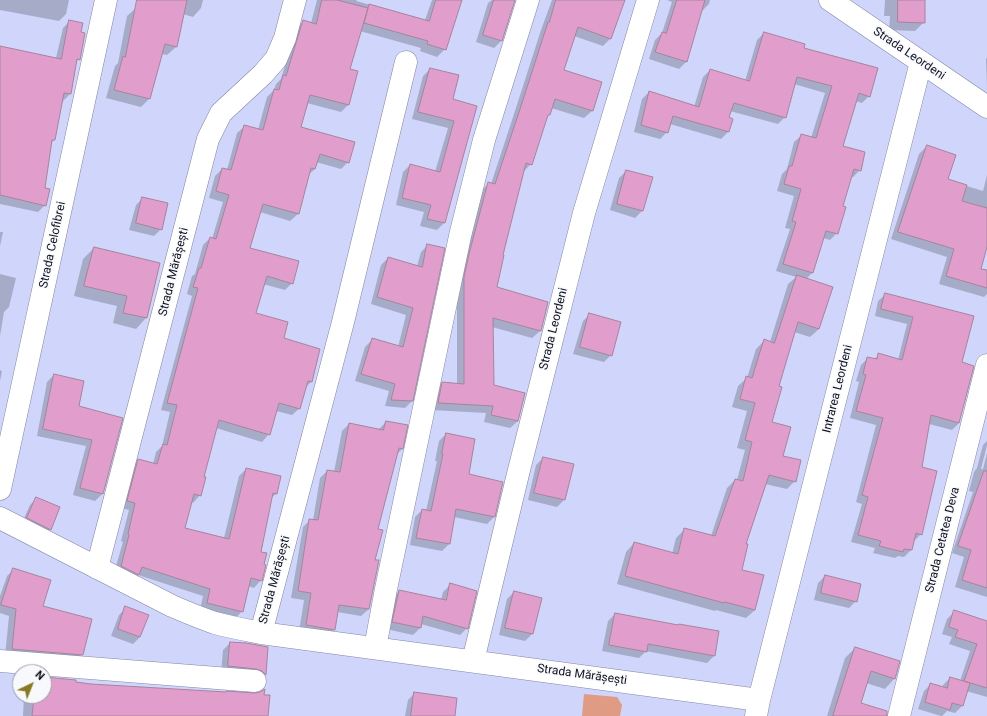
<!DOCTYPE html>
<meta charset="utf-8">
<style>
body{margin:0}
#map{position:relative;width:987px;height:716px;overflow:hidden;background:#d0d6fb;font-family:Roboto,sans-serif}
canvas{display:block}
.north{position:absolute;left:12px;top:664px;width:40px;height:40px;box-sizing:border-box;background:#f8f9fd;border:1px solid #9b9ca3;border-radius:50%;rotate:43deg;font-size:11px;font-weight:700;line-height:16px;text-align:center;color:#0f111d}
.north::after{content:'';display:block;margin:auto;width:14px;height:18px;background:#89791e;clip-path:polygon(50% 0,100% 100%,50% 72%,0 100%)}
</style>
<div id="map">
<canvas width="987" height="716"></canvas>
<div class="north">N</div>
</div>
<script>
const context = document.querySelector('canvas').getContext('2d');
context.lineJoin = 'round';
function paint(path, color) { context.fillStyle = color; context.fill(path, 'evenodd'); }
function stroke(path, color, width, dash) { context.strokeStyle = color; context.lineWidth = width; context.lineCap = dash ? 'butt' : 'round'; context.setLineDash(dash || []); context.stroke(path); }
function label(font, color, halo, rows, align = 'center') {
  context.font = font + ' Roboto,sans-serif'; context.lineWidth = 3; context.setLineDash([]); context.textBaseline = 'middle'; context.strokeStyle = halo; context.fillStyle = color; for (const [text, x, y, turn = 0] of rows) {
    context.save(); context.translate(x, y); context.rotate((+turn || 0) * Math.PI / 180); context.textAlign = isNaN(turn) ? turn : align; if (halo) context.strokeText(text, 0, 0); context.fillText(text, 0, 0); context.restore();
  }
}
paint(new Path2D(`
 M584,694l33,3 5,8 -2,11h-38z`), '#e09b85');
paint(new Path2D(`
 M0,0h69l-3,14 -7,7 -59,-11z
 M152,0h51l-2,8 -8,9 -10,-3 -7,33 -9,8 -6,-1 -12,45 -8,8 -35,-9 9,-32 3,-3 9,-47 9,-8z
 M317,0h40l-1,1 69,19 7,-20h26l-13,49 -8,8 -17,-6 1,-3 -61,-17 -11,39 -1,35 -7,7 -34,-9 -8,25 49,34 -7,7 -25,-7 -1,7 -7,6 -10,39 -8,7 -30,-9 -11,36 43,35 -7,7 -22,-6 -9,30 29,25 36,11 -8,32 -6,6 -5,20 -8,7 -16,-4 -7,23 -7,8 -46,-14 -13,49 -3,18 -7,8 -2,-1 -7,27 40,9 15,-62 7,-7 34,8 -4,17 -5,4 -11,54 1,28 -7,8 -6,-2 -6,25 -7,8 -35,-9 3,-14 -65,-21 -7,7 -17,-9 9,-31 -2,-1 8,-31 -8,-2 10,-40 7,-8 15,4 3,-12 6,-6 8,-34 -9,-2 31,-114 -5,-2 5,-18 3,-2 8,-29 7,-7 2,1 11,-37 -14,-4 6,-22 7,-7 5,1 10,-37 8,-7 13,4 9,-33 7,-7 2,-6 5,-5 15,-51 8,-7 7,2z
 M492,0h15l6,2 -12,39 -7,7 -18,-6 12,-39z
 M552,0h71l-12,38 -8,8 -29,-10 -11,34 38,12 -9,29 -8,7 -33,-10 -2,7 -3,2 -15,47 -8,8 -21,84 -6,32 44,43 -8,7 -40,-11 1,59 25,35 -8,7 -26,-6 2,-9 -55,-3 4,-19 7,-8 15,1v-99l24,-94 8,-8 2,1 23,-70 27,-84z
 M667,0h43l-1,4 -7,7h-1l-15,51 -7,7 -30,-10 6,-19 7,-7 10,-31z
 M885,0h39v22l-9,9 -26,-1 1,-14h-6z
 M70,21l9,38 -4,4 -5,31 -7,7h-2l-7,39 -3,3 -7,46 1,16 -7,7 -38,-8v-157l56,11 7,-30z
 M764,33l38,15 67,48 -7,7 -7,-2 -14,45 19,24 -7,7h-2l-9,30 -5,26 -7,7 -7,-2 -11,35 -6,6 13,50 -9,8 -16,-5 -16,55 -7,36 11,34 13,24 -8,8 -22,-5 -21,60 -3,26 14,40 -9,8 -30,-8 -1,1 -98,-27 9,-32 8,-9 38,11 4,-16 9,-9 26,7 16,-48 8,-8h2l8,-30 -8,-2 10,-37 -15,-4 6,-21 9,-8 9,-29 8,-8 6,1 18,-58 8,-7 -20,-6 14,-42 -5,-1 9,-32 -17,-5 5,-17 5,-5 7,-27 8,-7 9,3 14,-45 -31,-9 -9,33 -7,7 -48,-13 -2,7 4,1 -4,13 -7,7 -51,-15 -3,8 -7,7 -26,-7 8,-33 7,-7 45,15 9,-30 7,-7 35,11 12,-41z
 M987,58v29l-1,-28z
 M430,69l22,31 23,6 -31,117 -7,7 -17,-4 4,-14 -28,-7 7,-33 7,-7 25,7 13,-44 -36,-9 11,-43z
 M927,146l20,34 36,11 4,-16v68l-7,26 7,2v23l-3,3 -45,-13 8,-27 -56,-18 28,-85z
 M626,171l16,40 -7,7 -25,-8 9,-32z
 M143,198l18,31 -7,7 -25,-6 7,-25z
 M0,232h3l-3,14z
 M428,245l-16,156 -7,7 -20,-2 4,-15 -34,-10 10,-34 7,-7 26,7 8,-32 -35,-11 10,-39 7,-7 29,8 4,-14z
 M94,248l65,16 -13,54 -10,11 -23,-6 4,-17 -43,-10 9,-37z
 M0,274l16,4 -7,29 -5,5 -4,24z
 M886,294l86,22 -11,47 -2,60 -7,7 -23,-6 -8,44v66l-7,7 -3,9 -7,7 -6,-1 -3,2 -22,-5 2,-5 -24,-6 11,-38 -6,-2 20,-77 -26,-7 9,-36 -3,-1 5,-16 7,-7 6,1 5,-4 19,5 9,-36 -32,-8 3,-15z
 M590,314l21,41 -7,7 -31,-8 10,-33z
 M0,370l2,1 -2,10z
 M54,375l24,31 44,12 -20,76 -7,7 -22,-6 13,-49 -49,-10 10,-54z
 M386,422l16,27 -5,5 -20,75 -8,80 -8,7 -24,-4 -3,18 -7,7 -28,-5 5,-32 -13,-2 12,-71 7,-7h3l7,-42 7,-7 7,1 8,-41 7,-7 29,6z
 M446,434l22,41 26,42 -7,7 -33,-7 -5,27 -7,7 -32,-6 5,-28 7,-7 4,1 11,-50h-2l4,-20z
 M987,441v4l-6,24h2l4,-16v144l-32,-10 9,-30 -12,-4 21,-61 -4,-1 5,-19 3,-4 6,-23z
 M543,458l21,42 -7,7 -29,-7 8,-35z
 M37,498l13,31 -7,7 -22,-11 9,-20z
 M14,569l27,37 41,48 -7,8 -70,-6 4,-40 -9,-3v-17l7,-20z
 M825,576l31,25 -7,7 -35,-8 4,-17z
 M450,585l17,43 -7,7 -39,-11 -1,4 -7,7 -27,-6 6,-31 7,-7 42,9 2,-8z
 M514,592l18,42 -7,7 -26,-6 8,-36z
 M126,608l14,29 -7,7 -22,-8 8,-21z
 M954,612l33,10v75l-21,-6 -4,15 -7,7 -8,-2 -5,5h-1l-23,-7 6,-18 7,-7 12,4v-3l7,-7 10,3 10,-30 -21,-7 3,-7 -10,-3 5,-15z
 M615,614l99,42 -7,7 -61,-12 -7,7 -37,-7 6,-30z
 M230,643l37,4 -2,27 -7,7 -37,-8 2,-23z
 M855,648l39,31 -9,10 -19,-6 -6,20 16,13h-49l18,-58z
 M44,678l30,5 193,33h-244l1,-20h20z
 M415,693l39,23h-49l3,-16z`), '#0003');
const building = new Path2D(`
 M137,0h50l-10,47 -12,-3 -15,55 -36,-9 9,-34 2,1z
 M322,0h15l31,8 -18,61 8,2 -9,34 -39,-10 -9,32 54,15 -6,21 -29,-9 -5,15 -4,-1 -12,46 -36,-10 -13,44 49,13 -6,23 -26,-8 -11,37 32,9 -4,16 36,11 -8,33 -4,-1 -8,28 -21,-6 -9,32 -51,-15 -15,57h2l-5,19 -7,-2 -9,34 44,11 17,-71 35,8 -4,18 -4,-1 -12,59 6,1 -3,11 2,1 -4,16 -11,-3 -8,34 -36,-9 3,-14 -68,-22 -3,8 -18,-9 8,-31 -1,-1 7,-31 -8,-2 11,-42 19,5 6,-20 4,1 10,-40 -10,-2 31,-115 -5,-1 6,-19h2l9,-31 6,2 13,-44 -13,-4 6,-23 9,2 13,-45 19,5 11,-41 5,1 4,-15 3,1 17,-56 13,4z
 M436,0h26l-16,50 -19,-6 1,-3 -64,-18 5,-19 60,17z
 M494,0h21l-13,41 -19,-6z
 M556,0h69l-14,39 -33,-12 -14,43 38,12 -9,29 -38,-12 -5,16h-2l-16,50 -6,-2 -23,92h1l-7,32 51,15 -7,29 -48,-13 1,67 31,8 -7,28 -27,-6 2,-9 -55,-3 4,-21 22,2v-107l5,-23 19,-72 7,2 26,-78 27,-84h1z
 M677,0h28l-18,62 -32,-10 7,-20 4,1z
 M898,0h27v23l-27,-1z
 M69,20l14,3 -2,9 4,1 -5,27 -3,-1 -6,35 -7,-1 -9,47h-3l-7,48 5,1 -4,17 -46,-11v-149l61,13z
 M764,32l41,12 -1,4 74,20 -8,29 -11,-4 -16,53 22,6 -4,19 -7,-2 -11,37 3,1 -8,27 -12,-3 -13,42 -30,-9 13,-42 -4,-1 9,-32 -17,-5 5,-18h3l9,-32 15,4 16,-52 -35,-9 -11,41 -52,-15 -5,14 4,2 -4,13 -56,-16 -5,17 -27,-8 8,-34 50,16 11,-38 39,12z
 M430,68l29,7 -6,24 24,7 -32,117 -18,-4 4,-14 -29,-7 8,-34 30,8 14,-51 -36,-9z
 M927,145l29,10 -8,24 19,6 -5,16 25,7v39l-6,22 6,1v18l-41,-12 8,-27 -56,-17z
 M626,170l27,7 -10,34 -26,-7z
 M142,197l26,6 -6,27 -26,-7z
 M427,244l18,4 -32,153 -22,-1 4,-16 -34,-10 11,-36 31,9 10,-39 -36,-11 11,-40 34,10z
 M94,247l66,16 -13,55 -24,-5 4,-17 -43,-10z
 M797,275l36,12 -14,42 -21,-7 -19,64 3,1 -10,35 19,5 -8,29 18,4 -5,22 -27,-7 -23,69h2l-6,26 22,5 -9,35 -30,-8 -1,1 -99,-27 9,-34 44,12 6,-26 31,8 20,-57 8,2 9,-39 -7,-2 10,-37 -15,-4 6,-23 6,2 12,-39 10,4z
 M885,293l89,23 -12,46 12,4 -15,57 -28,-8 -9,52 15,4 -15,64 -6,-2 -4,17 -8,-1 -1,3 -24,-6 2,-5 -23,-6 10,-38 -6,-2 21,-77 -27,-7 10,-36 -3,-1 4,-17 10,2 1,-6 24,7 11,-43 -32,-8z
 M589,313l32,9 -9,34 -32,-9z
 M54,374l30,7 -5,25 44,12 -20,76 -23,-6 12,-48 -49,-11z
 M386,421l22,4 -5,24 -4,-1 -21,81 5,1 -8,30h4l-10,49 -30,-4 -4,25 -29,-5 5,-32 -13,-2 11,-72 9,1 9,-50 13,2 9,-49 34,7z
 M446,433l29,6 -6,35 34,8 -8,35 -39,-8 -6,35 -34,-6 6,-29 9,2 12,-57h-1z
 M543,457l31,7 -9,36 -31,-7z
 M984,471h3v117l-25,-8 9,-30 -13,-4z
 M36,497l24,10 -9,23 -24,-12z
 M13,568l38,12 -8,26 49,13 -9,36 -71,-6 4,-40 -15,-4z
 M825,575l36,9 -4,18 -36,-9z
 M450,583l27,8 -9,38 -45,-13 -2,12 -29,-6 7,-32 47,10z
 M514,591l28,7 -9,36 -28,-6z
 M125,606l24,9 -9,22 -22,-8z
 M954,610l33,11v67l-23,-7 13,-37 -22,-7 3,-7 -9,-3z
 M615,613l63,12 1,-1 40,7 -4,25 -67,-12 -1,8 -38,-7z
 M230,642l16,1 22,4 -2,28 -4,-4 -6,-2 -28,-3z
 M855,647l45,14 -5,18 -24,-8 -10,32 26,8v5h-54z
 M44,677l32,3v2l15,2 135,8v-1l28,2 6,-1 5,-3 -1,6h6l-2,21h-236l2,-20h10z
 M950,677l20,6 -7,23 -11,-3 -2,7 -25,-8 5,-19 17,5z
 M414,692l43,6 -2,18h-44z`);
paint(building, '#e19ecc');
stroke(building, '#a5849a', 1);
const minor = new Path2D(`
 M830,0l157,107
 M0,489l106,-489
 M0,518l172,88c14,6 28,12 43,17 15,4 31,7 46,10l498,67
 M97,568l111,-429 13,-26 42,-39 13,-15 9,-21 10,-38
 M261,633l82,-311 63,-260
 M375,648l11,-59 74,-353 24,-96 44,-140
 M0,661l255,20
 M473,661l45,-187 66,-261 64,-213
 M756,716l3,-16 162,-638
 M899,716l88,-351`);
stroke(minor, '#8186a8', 23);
stroke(minor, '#fff', 22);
label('12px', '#0f111d', '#f8f9fd', [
 ["Strada Leordeni",909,54,34],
 ["Strada Celofibrei",53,245,-78],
 ["Strada Mărășești",174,272,-76],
 ["Strada Leordeni",554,329,-76],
 ["Intrarea Leordeni",838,389,-76],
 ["Strada Cetatea Deva",943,540,-76],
 ["Strada Mărășești",275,580,-75],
 ["Strada Mărășești",582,675,8]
]);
</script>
